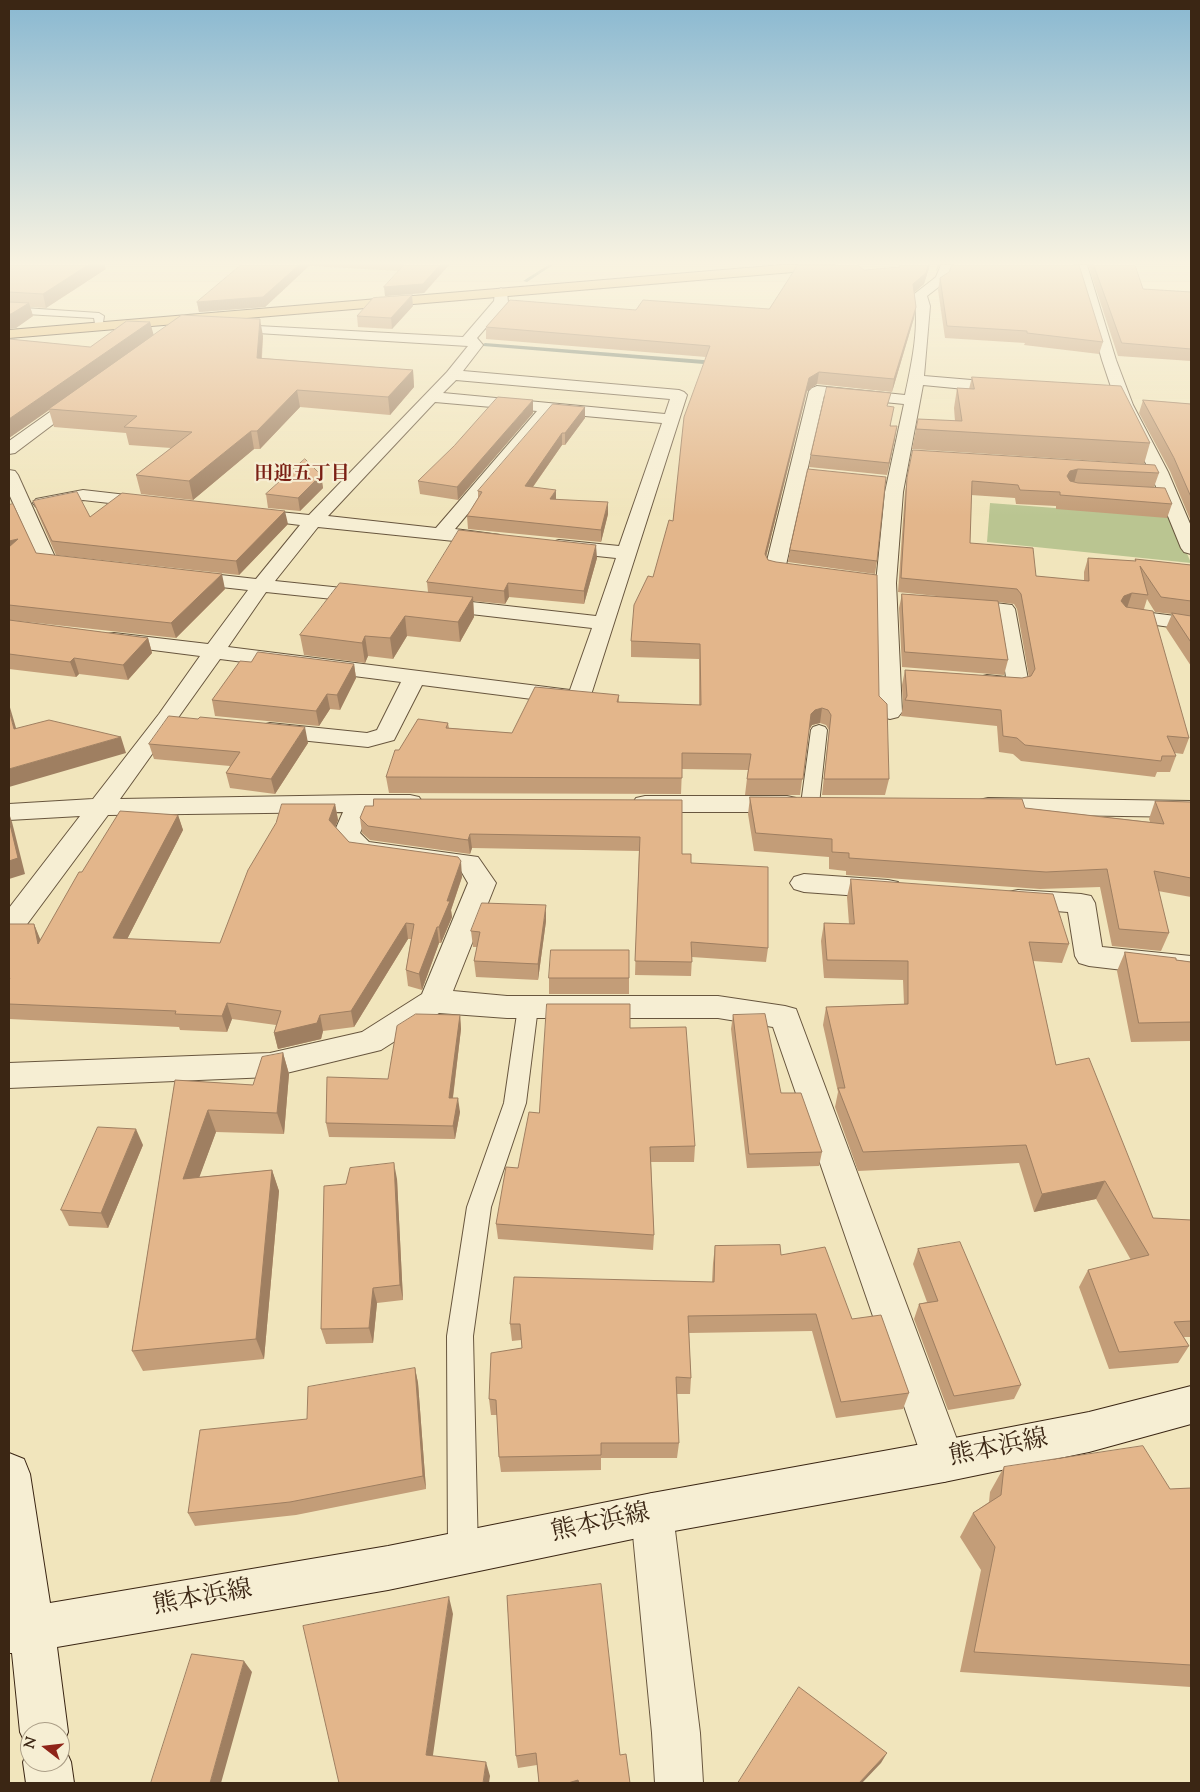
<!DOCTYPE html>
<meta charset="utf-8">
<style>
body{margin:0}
#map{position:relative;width:1200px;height:1792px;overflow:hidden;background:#f1e5bc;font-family:"Sorts Mill Goudy",serif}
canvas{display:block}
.frame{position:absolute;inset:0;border:10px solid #3b2614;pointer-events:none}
.north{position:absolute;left:20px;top:1722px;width:50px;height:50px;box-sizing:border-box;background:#f6eed3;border:1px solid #ab9e87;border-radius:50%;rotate:286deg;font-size:14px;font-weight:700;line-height:20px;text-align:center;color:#3b2614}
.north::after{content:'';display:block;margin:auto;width:18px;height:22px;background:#8f2418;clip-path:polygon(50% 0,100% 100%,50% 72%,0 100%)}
</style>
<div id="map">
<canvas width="1200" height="1792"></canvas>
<div class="frame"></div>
<div class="north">N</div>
</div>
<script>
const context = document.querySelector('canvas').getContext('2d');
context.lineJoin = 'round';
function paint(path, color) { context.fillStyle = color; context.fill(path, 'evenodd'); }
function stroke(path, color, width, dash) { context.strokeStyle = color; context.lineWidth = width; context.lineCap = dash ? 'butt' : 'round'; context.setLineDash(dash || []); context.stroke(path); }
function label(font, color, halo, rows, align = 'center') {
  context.font = font + ' "Sorts Mill Goudy","Noto Serif JP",serif'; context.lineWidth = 4.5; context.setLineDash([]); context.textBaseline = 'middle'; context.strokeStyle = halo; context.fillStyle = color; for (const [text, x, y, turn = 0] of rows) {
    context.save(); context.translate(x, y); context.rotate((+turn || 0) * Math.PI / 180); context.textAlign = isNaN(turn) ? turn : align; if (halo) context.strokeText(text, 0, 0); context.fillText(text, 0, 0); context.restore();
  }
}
paint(new Path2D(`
 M990,503l182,14 19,46 -204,-21z`), '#bac591');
paint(new Path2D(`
 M548,265h5l-26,17 -4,-1z
 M485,343l231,18 3,2 -3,2 -233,-19v-2z`), '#758271');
const lane = new Path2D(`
 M9,307l90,6 5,3 -2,13h-6l-2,-11 -85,-5z
 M819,725l6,2 2,3 -8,74 -3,4 -6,1 -6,-1 -3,-4 10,-74 2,-3z
 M528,999l7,3 3,5 -12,96 -35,104 -18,129 5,218 -5,10 -10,5 -10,-5 -5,-10 -1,-218 20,-129 37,-104 14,-96 3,-5z`);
const street = new Path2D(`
 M941,265h12l-8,17 -18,14 3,10 -6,70 83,7 5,2 3,3 -3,3 -5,2 -84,-8 -20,107 -7,91 6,129 -4,5 -8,2 -8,-2 -4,-5 -2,-129 9,-91 19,-88 -80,-8 -38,169 26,4 3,4 -3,4 -7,2 -37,-6 -3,-4 44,-178 3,-3 5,-2 88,9c6,-28 16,-73 8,-100l23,-18z
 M1075,265h12l29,95 17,45 35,67 23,54v28l-7,-2 -3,-4 -31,-76 -33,-67 -15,-45z
 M501,288l6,4 1,10 -31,36 6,7 -20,26 216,19 5,2 3,3 -97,303 -3,5 -8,2 -157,-20 -28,55 -26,7 -98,-10 -8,-2 -4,-5 4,-5 8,-2 97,10 10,-3 24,-48 -181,-23 -100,140 240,-4h50l9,2 4,6 -4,6 -9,2h-41l-9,22 9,9 109,15 18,26 -43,108 54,5h211l67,10 11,3 169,452 -6,15 -15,6 -15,-6 -6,-15 -150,-434 -55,-9h-211l-68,-5 -58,37 -111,27 -261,11v-25l261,-10 92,-21 60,-38 46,-111 -7,-12 -109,-15 -19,-21 10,-23 -235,3 -89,120 -10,3v-30l71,-92 -71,4v-16l84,-5 66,-85 41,-58 -86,-11 -8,-1 -3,-5 3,-5 8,-1 94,11 40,-54 -63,-7 -7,-2 -3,-4 3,-4 7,-2 71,8 44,-54 -56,-7 -3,-4 3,-4 6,-1 59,6 138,-143 21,-26 -243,-15 -7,-4 2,-3 243,13 31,-36 1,-9zM456,380l214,19 -5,15 -222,-21zM435,402l102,9 -101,117 -108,-12zM552,413l110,10 -43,123 -60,-6 -7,2 -3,4 3,4 7,2 57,6 -20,58 -160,-18 -7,2 -3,4 3,4 7,2 156,18 -22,62 -342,-43 38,-55 105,11 7,-2 3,-4 -3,-4 -7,-2 -96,-10 43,-54 175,18 7,-2 2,-4 -2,-4 -45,-6z
 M83,390l5,2 3,3 -3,3 -73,55 -6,1v-13l69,-49z
 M9,470l6,1 3,4 37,82 27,4 3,4 -3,4 -7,2 -34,-5 -32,-72z
 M83,490l70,8 6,1 3,4 -3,4 -6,1 -70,-8 -41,8 -6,-1 -3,-4 3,-4z
 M961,599l51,6 3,4 14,76 -3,5 -8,2 -39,-5 -3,-5 3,-5 8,-2 19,2 -10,-63 -42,-5 -3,-4 3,-4z
 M1128,610l63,8v12l-70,-10 -3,-4 3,-4z
 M645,796h142l9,2 4,6 -4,6 -9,2h-142l-9,-2 -4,-6 4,-6z
 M988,798l203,3v16l-203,-3 -9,-2 -4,-6 4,-6z
 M804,874l84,6 10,2 4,7 -4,7 -10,2 -84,-6 -10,-3 -4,-6 4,-6z
 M1018,890l63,4 10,2 4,7 7,44 89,9v22l-102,-12 -10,-3 -4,-7 -7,-44 -50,-4 -10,-2 -4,-7 4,-7z
 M652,1493l15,6 6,15 27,219 3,50h-48l-3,-50 -21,-219 6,-15z`);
const secondary = new Path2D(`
 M1191,1386v38l-102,28 -145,30 -292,53 -264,55 -331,57 11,85 -5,12 8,18 3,21h-48l-3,-21 5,-13 -8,-17 -8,-79h-3v-200l15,6 6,15 20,129 338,-57 264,-53 292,-53 145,-28zM30,1732h30v30h-30z`);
const highway = new Path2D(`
 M782,265h53l-6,4 -820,69v-8z`);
stroke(lane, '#68563e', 2);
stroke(street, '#68563e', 2);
stroke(secondary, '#3b2614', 2);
stroke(highway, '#3b2614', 2);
paint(lane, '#f6eed3');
paint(street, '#f6eed3');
paint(secondary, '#f6eed3');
paint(highway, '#e8c27e');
paint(new Path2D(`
 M9,265l97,4 -60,39 -16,-1 3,9 -17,12 -7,1z
 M241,265h208l-25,28 -39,3 13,-25 -89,-5 -44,41 -66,5 -2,-10z
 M899,265h31l-6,19 -10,9 2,14 -2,11 -22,74 -75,-8 -10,7 -41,166 113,139 10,83 -4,16h-63l7,-65 -3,-5 -6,-2 -8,2 -3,5 -9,65h-55l3,-25 -66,-1 -1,25 -292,-1 -3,-16 13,-27 49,-27 1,5 63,5 107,-38v7l80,3v-46l-68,-2v-16l42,-120 33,-164 -220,-18v-12l150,-17 133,-1 95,-39 35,-3z
 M1088,265h47l8,24 48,3v69l-73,-5z
 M949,272l154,70 -4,12 -75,-9 1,-2 -80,-5 -7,-48 2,-12z
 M413,306l-21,23 -34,-2 -1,-11z
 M150,322l3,13 110,1 -1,22 151,12 1,17 -24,28 -90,-8 -40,42h-6l-61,51 -52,-6 -5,-19 35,-27 -42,-3 -3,-12 -72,-6 -5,-17 -40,28v-99l81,8z
 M972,377l178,66 -6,21 -232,-15 6,-30 37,2 -1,-13 3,-20 12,1z
 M1143,400l48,4v115h-1l-20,-48 -31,-58z
 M888,406l3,20 4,12 -8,37 -78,-8 2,-12z
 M585,407v11l-20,27h-3l-29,42 23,12 52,15 -7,28 -133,-13 -1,-13 11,-18v-7z
 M533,413l-75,87 -38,-6 -2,-13z
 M913,450l246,23 -5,14 18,17 -5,14 -111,-9v-3l-40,-2 -1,-6 -44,-3 -1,48 66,33 48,5v-9l4,-14 47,3v-2l56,6v101l-25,-38 6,-14 -17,-2 -8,-13 -3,10 45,129 -6,16 -8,-1 1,3 -6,16h-13l-2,5 -134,-16 -8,-7 -14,-2 -2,-26 -96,-10 2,-10 -1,-21 3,-15 117,8 7,-1 -12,-68 -3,-5 -16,-2 10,58 -4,15 -102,-8 -3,-59 3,-14 44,3 -48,-5 7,-100z
 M321,475l2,13 -23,23 -32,-3 -2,-14z
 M33,501l57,16 198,7 -49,51 -183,-20 -18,-41z
 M9,505l27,48 189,36 -49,49 -167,-18z
 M790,550l87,11 -2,13 -87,-12z
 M597,558l-13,46 -75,-7 -4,7 -32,-3 1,16 -14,25 -53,-6 -14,23 -25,-3 -3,7 -61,-8 -4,-20 128,-43 -1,-10z
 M9,620l139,18 4,15 -24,27 -49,-6 -3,3 -67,-8z
 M251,662l103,2 2,14 -16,32 -10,-1 -11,17 -104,-10 -3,-16z
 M308,743l-33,51 -45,-6 -4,-15 4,-7 -76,-7 -5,-15z
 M750,797l275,11 125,14 -1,-3 6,-18 36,1v95l-33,-6 11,42 -8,18 -49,-5 -12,-59 -60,2 -194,-14v-4l-17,-2v-12l-75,-6 -6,-37z
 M682,800v54l9,9 77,85 -2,14 -74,-5 -1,19 -56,-1 4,-124 -167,-3 -2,6 -100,-14 -8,-7 -2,-15z
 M335,804l3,16 -3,7 14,15 113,35 -11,33 1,7 -11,26h-2l-17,47 -14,-4 -2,-16 5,-31h-3l-54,88 -31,4 -2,8 -43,10 -4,-16 2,-8 -44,-6 -5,13 -47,-2 -1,-3 -170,-8v-95h25l6,16 42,-68 96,-57 5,15 -56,109 93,4z
 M851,879l218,65 -7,19 -29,-2 23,104 97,153 38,2v117h-7l5,9 -11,17 -69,6 -30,-82 9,-17 43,-10 -35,-61 -62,13 -15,-49 -161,8 -23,-64 3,-15 -15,-67 3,-18 78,-3 -1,-24 -79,-2 -3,-37 3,-18 25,1 -2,-27z
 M546,921l-8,59 -62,-3 -2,-16 3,-14h-4l-2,-16z
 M1125,952l66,10v79l-60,1 -14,-71z
 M549,978h80v16h-80z
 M460,1015l1,14 -8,69 7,14 -5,27 -126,-2 -3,-14 62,-44z
 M733,1015l48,78 41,59 -3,14 -72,2 -16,-139z
 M630,1028l65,118 -1,16h-43l3,73 -1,15 -155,-11 -2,-15 22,-56 21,-55z
 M283,1053l6,21 -5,60 -68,-2 -17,45 73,-7 7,21 -15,168 -121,12 -11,-20 43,-271 78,5z
 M143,1145l-35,83 -39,-2 -8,-16z
 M397,1179l6,121 -26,3 -4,40 -47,1 -5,-15 25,-145z
 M715,1246l66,9 71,64 57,74 -6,16 -67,9 -24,-87 -123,2 2,45 -1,16h-13l2,49 -2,15h-76v12l-100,2 -2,-15 -2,-42h-6l-2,-16 33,-51 -1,-8 -9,1 -2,-17 202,-42 1,-19z
 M918,1249l103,136 -7,14 -66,11 -34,-91 5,-15 8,-2 -14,-38z
 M415,1368l3,15 8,106 -130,26 -101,11 -7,-13 119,-94z
 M1004,1467l166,22 21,-1v199l-231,-15 21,-102 -21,-33 13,-24 16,-11 1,-10z
 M507,1596l113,159 10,28h-91l-2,-18 -19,3 -2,-12z`), '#c39d78');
paint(new Path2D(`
 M88,265h17l1,4 -60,39 -3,-14z
 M299,265h10v1l-44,41 -66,5 -2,-10z
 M440,265h9l-25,28 -39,3 -1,-9z
 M928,265h2l-6,19 -13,11 2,-11z
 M937,265h3l-4,7z
 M412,295l1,11 -21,23 -1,-11z
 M29,303l4,13 -17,12 -7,1v-15z
 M916,307l-2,11 -22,74 2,-13z
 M260,319l3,17 -3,38 -3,-16z
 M150,322l4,14 -105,73v1l-40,28v-19z
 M413,370l1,17 -24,28 -2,-18z
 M819,372l-2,12 -10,7 -44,178 2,-15 44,-176z
 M297,390l3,17 -40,42 -3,-18z
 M533,400v13l-75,87 -1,-13z
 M585,407v11l-20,27v-12z
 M897,426l-2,12 -8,37 2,-12z
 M251,431l3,18 -61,51 -4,-19z
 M562,433v12l-37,53v-12z
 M1078,469l-4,14 -11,7 4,-14 3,-5z
 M321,475l2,13 -23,23 -2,-13z
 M556,490v12l-6,-3z
 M608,502v12l-7,28v-12z
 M285,511l3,13 -49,51 -3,-14z
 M18,539l-9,18v-16z
 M596,545l1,13 -13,46v-13z
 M222,574l3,15 -49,49 -5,-15z
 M508,583l1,14 -4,7 -1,-13z
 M1132,593l-5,15 -11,8 5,-15 3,-5z
 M473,597l1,20 -14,25 -2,-20z
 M405,616l2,20 -14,23 -3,-21z
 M365,636l3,20 -3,7 -3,-20z
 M148,638l4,15 -24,27 -5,-15z
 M74,658l5,16 -3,3 -6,-15z
 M354,664l2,14 -16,32 -3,-15z
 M327,694l3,15 -11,17 -3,-15z
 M9,704l12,41 -7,-16 -5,-19z
 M822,708l-2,15 -8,2 -3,5 2,-16 4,-4z
 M305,727l3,16 -33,51 -4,-15z
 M121,737l5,16 -117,34v-18z
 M335,804l3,16 -6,16 -3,-16z
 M9,813l3,9 13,52 -16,5z
 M178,815l5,15 -64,125 -6,-17z
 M470,834l2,14 -2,6 -2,-14z
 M461,861l1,16 -11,33 1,7 -11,26 -2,-16 8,-26z
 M546,905v16l-8,59v-16z
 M406,923l2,16 -54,88 -3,-16z
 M34,924l7,17 -3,3z
 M437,927l2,16 -17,47 -3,-16z
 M227,1003l5,16 -5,13 -5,-16z
 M320,1015l3,16 -2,8 -43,10 -4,-16z
 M460,1015l1,14 -10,83 -2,-14z
 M283,1053l6,21 -5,60 -7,-21z
 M458,1098l2,14 -5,27 -2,-13z
 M208,1110l8,22 -25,68 -8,-21z
 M136,1129l7,16 -35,83 -7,-15z
 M394,1163l3,16 6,121 -3,-15z
 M272,1170l7,21 -15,168 -8,-20z
 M1105,1181l-9,18 -62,13 8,-18z
 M373,1288l4,15 -4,40 -4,-15z
 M415,1368l3,15 8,106 -3,-13z
 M449,1597l4,17 -22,155 -5,-14z
 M244,1661l8,11 -31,111h-11z
 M887,1753l-6,10 -19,20h-3z
 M486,1762l4,14 -1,7h-6z
 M578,1780v3h-10z`), '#9f7f61');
const building = new Path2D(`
 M9,265h79l-45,29 -34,-2z
 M241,265h58l-36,32 -66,5z
 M404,265h36l-17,19 -39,3z
 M798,265h60l6,5 36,-3v-2h28l-2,8 -13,11 3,23 -22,72 -75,-7 -10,6 -44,176 3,6 8,2 101,13 2,121 8,8 2,75h-65l7,-64 -3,-5 -6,-2 -7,2 -4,4 -8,65h-56l4,-25 -69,-1v25l-296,-1 9,-27h4l19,-31 30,4 -2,5 66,5 23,-46 84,8 -2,7 84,3 -1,-61 -69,-3 3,-36 14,-29 5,1 16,-57 4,1 11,-104 26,-71 -224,-19 24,-27 126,10 7,-10 126,9z
 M952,265h127l24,77 -76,-9v-2l-80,-5 -7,-48 9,-6z
 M1094,265h41l8,24 48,3v57l-69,-6z
 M412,295l-21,23 -34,-2 16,-18z
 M9,302l20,1 -18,11h-2z
 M182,315l78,4 -3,39 156,12 -25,27 -91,-7 -40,41h-6l-62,50 -53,-6 56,-43 -68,-5 13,-11 -88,-7z
 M127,321l23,1 -141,97v-80l81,8z
 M972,377l149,9 29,57 -234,-14 2,-10 44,2 -5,-33 17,1z
 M827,387l64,6 -4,13 7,1 -4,19h7l-8,37 -78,-8z
 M498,397l35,3 -76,87 -39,-6 36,-35z
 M1143,400l48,4v93l-17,-39z
 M553,404l32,3 -20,26h-3l-37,53 31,4 -6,9 58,3 -7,28 -134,-14 15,-24 -4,-1z
 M913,450l242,15 4,8 -81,-4 -8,2 -3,5 3,5 8,2 87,5 7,16 -112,-9v-3l-40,-2 -2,-5 -46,-4 -2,62 63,5 3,28 53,5 -1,-23 48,3 -1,-2 56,6v36l-30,-4 -21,-31 8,29 -16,-2 -8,3 -3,5 5,6 27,4 36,127 -22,-2 9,20h-14l-1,5 -136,-16 -8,-7 -14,-2 -2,-26 -96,-10 2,-4 -2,-26 117,8 9,-2 4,-7 -14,-75 -4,-5 -116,-11 6,-100z
 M305,459l16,16 -23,23 -32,-4z
 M808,469l78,8 -9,84 -87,-11z
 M77,492l13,25 32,-24 163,18 -49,50 -184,-20 -19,-40z
 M13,504l23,49 186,21 -51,49 -162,-18v-58l9,-8 -9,2v-36z
 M459,530l137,15 -12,46 -76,-8 -4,8 -77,-9z
 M340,583l133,14 -15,25 -53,-6 -15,22 -25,-2 -3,7 -62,-8z
 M902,594l96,7 10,59 -103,-8z
 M1172,613l19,3v26z
 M9,620l139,18 -25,27 -49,-7 -4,4 -61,-8z
 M258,652l96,12 -17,31 -10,-1 -11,17 -104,-11 28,-39 11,1z
 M9,710l5,19 35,-9 72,17 -112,32z
 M169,716l29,3 2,-2 105,10 -34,52 -45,-6 14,-21 -91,-8z
 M750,797l272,2 3,9 139,16 -9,-23 36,1v76l-37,-7 15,62 -50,-4 -12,-60 -61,3 -197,-14v-5l-17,-1v-13l-76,-6z
 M374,799l308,1v54h9v9l77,4v81l-77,-6 1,20 -57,-1 5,-124 -170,-3 -2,6 -100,-14 -8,-8 5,-12h8z
 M282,804h53l-6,16 20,22 109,15 3,4 -14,40h3l-11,26h-2l-18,47 -13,-4 8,-46 -8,-1 -55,88 -31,4 -3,8 -43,10 7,-22 -54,-8 -5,13 -47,-2 1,-3 -167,-7v-24l1,-2h-1v-54h25l4,20 41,-72h3l38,-61 58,4 -65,123 107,5 28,-73 28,-47z
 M9,820l9,38 -9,3z
 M851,879l202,15 16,50 -40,-2 27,123 33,-7 64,160 38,2v101l-17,1 15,24 -70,6 -31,-82 61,-15 -44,-74 -63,13 -16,-49 -163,7 -25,-64h7l-19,-81 82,-3v-43l-81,-1 -3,-37 30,1z
 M482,903l64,2 -8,59 -64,-3 6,-29 -9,-1z
 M551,950h78v28h-80z
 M1125,952l51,6v2l15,2v60l-52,1z
 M547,1004h83v24l56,-1 9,119 -45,1 4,88 -158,-11 10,-57 12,1 11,-56 10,1z
 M416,1014l44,1 -11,83h9l-5,28 -127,-3 1,-46 61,2 9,-53z
 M765,1014l16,79h20l21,59 -73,2 -16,-139z
 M283,1053l-6,60 -69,-3 -25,69 89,-9 -16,169 -124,12 43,-271 78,5 9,-28z
 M98,1127l38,2 -35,84 -40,-3z
 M394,1163l6,122 -27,3 -4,40 -48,1 3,-143 22,-2 4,-16z
 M960,1242l61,143 -67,11 -35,-92 19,-3 -20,-52z
 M780,1245l1,10 44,-8 27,72 29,-4 28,78 -68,9 -25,-88 -128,2 3,62 -15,-1 3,66h-78v12l-102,2 -3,-57 -7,-1 2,-46 31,-5 -2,-24h-10l4,-47 200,5 1,-36z
 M415,1368l8,108 -133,26 -102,11 12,-83 107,-11 1,-32z
 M1143,1446l27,43 21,-1v177l-217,-13 21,-105 -22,-34 28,-18 3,-28z
 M601,1584l19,171 6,-1 4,29h-51l-1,-3 -10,3h-29l-3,-30 -20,3 -9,-160z
 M449,1597l-23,158 60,7 -3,21h-144l-36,-157z
 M192,1654l52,7 -34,122h-59z
 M799,1687l88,66 -28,30h-121z`);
paint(building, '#e3b68b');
stroke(building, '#9f7f61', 1);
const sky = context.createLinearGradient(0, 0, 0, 516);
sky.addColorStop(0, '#89b8d1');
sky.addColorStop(0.51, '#f9f3e1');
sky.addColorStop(1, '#f9f3e100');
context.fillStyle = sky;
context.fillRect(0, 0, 1200, 516);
label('bold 19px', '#7a1f14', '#f6eed3', [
 ["田迎五丁目",302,476]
]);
label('25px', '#3b2614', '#f6eed3', [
 ["熊本浜線",999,1450,-11],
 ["熊本浜線",601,1525,-12],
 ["熊本浜線",203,1600,-10]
]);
</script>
